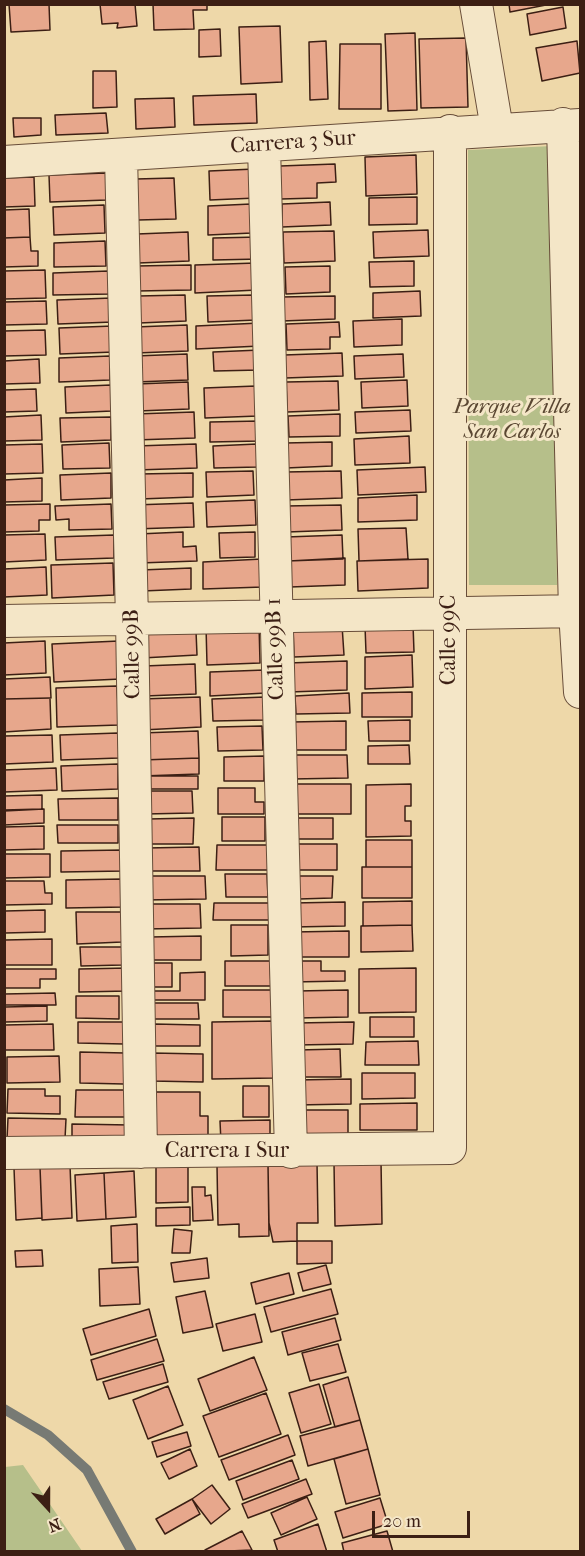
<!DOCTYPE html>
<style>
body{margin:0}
#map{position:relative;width:585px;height:1556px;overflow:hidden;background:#eed8a9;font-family:"IM FELL French Canon",serif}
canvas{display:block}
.frame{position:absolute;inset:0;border:6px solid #3c1f14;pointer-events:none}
.north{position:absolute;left:18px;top:1478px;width:60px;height:60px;-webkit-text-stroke:4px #f4e6c7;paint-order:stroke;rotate:159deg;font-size:16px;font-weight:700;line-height:24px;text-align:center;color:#3c1f14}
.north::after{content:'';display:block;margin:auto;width:21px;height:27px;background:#3c1f14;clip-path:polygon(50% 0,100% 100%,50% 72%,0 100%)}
.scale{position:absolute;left:372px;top:1511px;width:98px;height:27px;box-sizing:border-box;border:3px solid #3c1f14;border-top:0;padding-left:8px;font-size:18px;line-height:21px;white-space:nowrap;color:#3c1f14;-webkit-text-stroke:4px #f4e6c7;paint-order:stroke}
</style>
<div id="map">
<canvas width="585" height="1556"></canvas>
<div class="frame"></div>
<div class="north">N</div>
<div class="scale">20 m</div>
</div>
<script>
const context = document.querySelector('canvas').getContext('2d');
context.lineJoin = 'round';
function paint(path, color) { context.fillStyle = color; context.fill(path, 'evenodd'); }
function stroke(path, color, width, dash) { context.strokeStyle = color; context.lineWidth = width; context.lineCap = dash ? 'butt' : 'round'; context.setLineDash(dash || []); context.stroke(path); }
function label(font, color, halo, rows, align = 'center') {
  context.font = font + ' "IM FELL French Canon",serif'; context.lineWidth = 6; context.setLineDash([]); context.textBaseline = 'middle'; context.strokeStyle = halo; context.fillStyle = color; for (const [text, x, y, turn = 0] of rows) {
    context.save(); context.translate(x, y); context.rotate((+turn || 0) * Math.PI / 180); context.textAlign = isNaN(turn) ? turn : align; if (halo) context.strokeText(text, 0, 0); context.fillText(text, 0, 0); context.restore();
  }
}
paint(new Path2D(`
 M552,146l5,439h-88l-1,-435z
 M23,1465l59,86h-77v-84z`), '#b6bf8a');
stroke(new Path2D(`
 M4,1409l44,26 39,35 45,82`), '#777a74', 10);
const building = new Path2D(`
 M9,4h40l1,26 -39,2z
 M100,4h35l2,22 -20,2 1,-5 -16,1z
 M153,4h54v6h-14l1,19 -40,1z
 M509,4h42l-41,8z
 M563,7l3,21 -36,7 -3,-21z
 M280,26l2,56 -41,2 -2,-57z
 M220,29l1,27 -22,1v-27z
 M415,33l2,77 -29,1 -3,-77z
 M466,38l2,69 -47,1 -2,-69z
 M326,41l2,58 -18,1 -1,-58z
 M577,41l3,32 -38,8 -6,-33z
 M340,44h41v65h-42z
 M93,71h23l1,36 -24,1z
 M256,94l1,29 -63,2 -1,-29z
 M174,98l1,29 -39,2 -1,-30z
 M106,113l2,20 -52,2 -1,-20z
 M13,118h28v17l-27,2z
 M416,155l1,39 -51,2 -1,-39z
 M335,164l1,18 -19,1v15l-36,1 -1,-33z
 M255,169l1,29 -46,2 -1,-29z
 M106,173l1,27 -57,2 -1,-27z
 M34,177l1,29 -31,1v-29z
 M174,178l2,41 -38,1 -2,-41z
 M417,197v27l-48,1v-27z
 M330,202l1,23 -49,2v-23z
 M251,204l1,29 -44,2v-29z
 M104,205l1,28 -51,2 -1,-28z
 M29,209l1,28 -26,1v-28z
 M428,230l1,26 -55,2 -1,-26z
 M334,231l1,30 -51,2 -1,-31z
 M188,232l1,29 -51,2 -1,-29z
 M30,237l1,14h7v15l-34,1v-29z
 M260,237l1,22 -48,1v-22z
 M105,241l1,25 -52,1v-24z
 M414,261v25l-44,1 -1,-25z
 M256,263l1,27 -62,3v-28z
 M191,265v25l-54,1 -1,-25z
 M330,266v26l-44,2 -1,-27z
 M45,270l1,28 -42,1v-28z
 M109,271l1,23 -57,1v-22z
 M420,291l1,25 -48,2v-25z
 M185,295l1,26 -47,2 -1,-27z
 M255,295l1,25 -48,2 -1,-26z
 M335,296v23l-53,2 -1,-24z
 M112,298l1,24 -55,2 -1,-24z
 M46,301l1,23 -43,1v-23z
 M402,319v26l-48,2 -1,-26z
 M339,322l1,15h-10v12l-43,1 -1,-26z
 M260,323v23l-64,3v-23z
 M187,325l1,26 -52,2 -1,-26z
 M113,326l1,26 -54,2 -1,-26z
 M45,330l1,25 -42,1v-25z
 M260,350v20l-46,1 -1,-19z
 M342,353l1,23 -58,2 -1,-23z
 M187,354l1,26 -52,2 -1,-26z
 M403,354l1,23 -49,2 -1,-23z
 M110,356v24l-51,2v-24z
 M39,359l1,24 -36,1v-23z
 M407,380l1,26 -46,2 -1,-26z
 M338,381l1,29 -52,2 -1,-30z
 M188,382l1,27 -51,2 -1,-27z
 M111,385l1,26 -46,2 -1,-26z
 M256,386l2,30 -53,2 -1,-30z
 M36,389l1,22 -33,1v-22z
 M410,410l1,21 -55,2 -1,-21z
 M194,412l1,26 -60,2v-26z
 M340,414v22l-51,1 -1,-21z
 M41,415l1,25 -38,1v-24z
 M111,417v23l-50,2 -1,-24z
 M260,421v20l-50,1v-20z
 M409,436l1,27 -55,2 -1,-26z
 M332,442v24l-46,2 -1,-25z
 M109,443l1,25 -47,1 -1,-24z
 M42,444l1,29 -39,1v-29z
 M196,444l1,24 -60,2 -1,-24z
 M257,444l1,23 -44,1 -1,-22z
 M425,467l1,25 -68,3 -1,-25z
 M253,471l1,24 -47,2 -1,-25z
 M341,471l1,27 -56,2 -1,-28z
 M111,473v25l-50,2 -1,-25z
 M193,473v24l-53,2 -1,-25z
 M42,478v23l-38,1v-22z
 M417,495v25l-59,2v-24z
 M255,500l1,25 -49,2 -1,-25z
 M193,503l1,24 -60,2 -1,-24z
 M50,504v16h-11v11l-35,1v-27z
 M111,504l1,25 -43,1v-11l-13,1 -1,-14z
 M341,505l1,25 -55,2 -1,-26z
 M406,528l2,31 -49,2 -1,-32z
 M183,532v15l13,-1 1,15 -58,2 -1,-29z
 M255,532v25l-35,1 -1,-25z
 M45,534l1,26 -42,2v-27z
 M114,535v23l-58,2 -1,-23z
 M342,535l1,24 -56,2 -1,-24z
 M345,558v27l-55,2 -1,-26z
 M262,559l1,28 -60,2v-27z
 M428,559v29l-70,3 -1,-30z
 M113,563l1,32 -62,3 -1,-33z
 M46,567l1,28 -43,2v-28z
 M191,568v21l-49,2 -1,-21z
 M259,624l1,39 -53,2 -1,-39z
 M413,624l1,28 -48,1 -1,-27z
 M342,625l2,30 -50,2 -1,-30z
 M196,631l1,24 -55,3v-26z
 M45,641l1,32 -42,2v-32z
 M119,641l2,38 -67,3 -2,-38z
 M412,655l1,32 -48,2v-32z
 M347,661v29l-58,2 -1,-29z
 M195,664l1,30 -51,2 -1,-30z
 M265,670l1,23 -56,3v-24z
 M50,677l1,21 -47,1v-20z
 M117,686l2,39 -62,2 -1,-39z
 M412,692v25h-50v-24z
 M349,693l1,20 -54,1 -1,-18z
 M200,697l1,30 -59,3 -1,-31z
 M265,697l1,23 -53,1 -1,-22z
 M50,698l1,31 -47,3v-33z
 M410,720v21h-41l-1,-20z
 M346,721v29h-55v-28z
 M262,726l1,24 -45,1 -1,-24z
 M198,731l1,27 -57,2 -1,-27z
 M118,733l1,25 -58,2 -1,-25z
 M52,735l1,27 -49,2v-28z
 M409,745l1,19h-42v-18z
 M293,755h54l1,23 -56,1z
 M264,756v25h-40v-24z
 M199,758v16l-57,2v-16z
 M118,764v25l-56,2 -1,-25z
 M56,768l1,22 -53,2v-22z
 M142,776h56v13h-56z
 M293,784h58v30h-58z
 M411,784v22h-6v15h6v15l-45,1v-52z
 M218,788h37v14h9v12h-46z
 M145,791h47l1,22 -48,1z
 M42,795v14l-38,1v-14z
 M118,798v22h-59l-1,-21z
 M44,809v14l-40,2v-14z
 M222,817h43v24h-43z
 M194,818l-1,26h-44l-1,-25z
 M295,818h38v21h-38z
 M57,825h61v18h-60z
 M44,826v23l-40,1v-23z
 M366,840h46v27h-46z
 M291,844h46v26h-45z
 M217,845h52l1,25h-54z
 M199,847l1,24h-54v-23z
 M123,850l1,21 -63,1v-21z
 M4,854h46v23l-46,1z
 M362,867h50v31h-50z
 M225,874h42l1,23h-42z
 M144,876h61l1,23 -62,1z
 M299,876h34l-1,22 -33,1z
 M123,879l1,28 -58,1v-28z
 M4,881h40l1,12h7v11l-48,1z
 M412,901v24l-49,1v-24z
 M345,902v24l-52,1v-24z
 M214,903h59v17h-60z
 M144,904h56l1,24 -57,1z
 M45,910v22l-40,1v-22z
 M76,912h46v30l-45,2z
 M231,925h37v30l-37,1z
 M412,925l1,26 -52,1v-26z
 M349,931v26h-56v-25z
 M201,936v24h-51v-23z
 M52,939v26h-47v-25z
 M80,947h42v18l-41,1z
 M225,961h45l1,25h-46z
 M292,961h29v10h24v10l-53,1z
 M151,963h21v24h-21z
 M128,968v23l-49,1v-23z
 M416,968v44l-57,1v-44z
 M5,969h51v10h-16v9h-35z
 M205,972v28h-51l-1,-9h27v-18z
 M223,990h49v27h-49z
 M348,990v27l-51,1v-27z
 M55,993l1,12h-52v-11z
 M76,996h43v23l-43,-1z
 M151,1003h47l1,16h-48z
 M47,1006v15l-42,1v-15z
 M370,1017h44v20h-44z
 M274,1021v57l-62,1v-57z
 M78,1022h47l-1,22 -46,-1z
 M354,1022l-1,22 -57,1v-22z
 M53,1024l1,26h-49v-25z
 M154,1024l46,1v21h-47z
 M418,1041l1,24h-54l1,-23z
 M340,1049l1,28h-43v-27z
 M80,1052l45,1 -1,31 -44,-1z
 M152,1053l51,1v28l-52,-1z
 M59,1056l1,26 -53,1v-26z
 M362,1073h53v25l-53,1z
 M351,1079v25l-55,1v-25z
 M243,1086h26v31h-26z
 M8,1089h37v7h15v18l-53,-1z
 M76,1090h52l-1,27h-52z
 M152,1092h48v24h8v28l-57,-1z
 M417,1103v27h-57v-26z
 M298,1110h50v26h-50z
 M8,1118l58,1 -1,20h-58z
 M270,1120v23h-49l-1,-22z
 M72,1124l58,1v17l-58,-1z
 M381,1161l1,63 -47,2 -1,-63z
 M317,1162l1,61h-21v18l-24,1 -4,-19 -1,-59z
 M268,1164l1,72 -30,1v-13l-21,1 -1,-60z
 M70,1165l2,53 -30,2 -2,-53z
 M156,1165h32v37l-32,1z
 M40,1167l2,51 -26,2 -2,-52z
 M134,1171l2,46 -30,2 -2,-46z
 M104,1173l2,46 -29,2 -2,-46z
 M192,1187h13v9l6,-1 2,25 -20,1z
 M190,1207v18l-34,1v-18z
 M137,1224l1,38 -26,1 -1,-37z
 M174,1229l18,2 -2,22h-18z
 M297,1241h35v22l-35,1z
 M42,1250l1,16 -27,1 -1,-16z
 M207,1258l2,20 -35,4 -3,-19z
 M326,1265l5,19 -28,7 -5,-18z
 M138,1267l2,37 -40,2 -1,-37z
 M289,1273l5,21 -38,10 -5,-21z
 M331,1289l7,25 -67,18 -7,-25z
 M205,1291l8,36 -30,6 -7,-36z
 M149,1309l7,27 -65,19 -8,-26z
 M255,1314l7,28 -39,9 -7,-27z
 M335,1318l6,22 -53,15 -6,-23z
 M157,1339l7,22 -67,19 -6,-20z
 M338,1344l8,28 -36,9 -8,-28z
 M254,1357l13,33 -57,21 -12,-32z
 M163,1364l5,18 -59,17 -6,-17z
 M348,1377l12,43 -25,7 -12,-42z
 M319,1384l12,40 -30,9 -12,-40z
 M168,1386l15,39 -35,14 -15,-39z
 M266,1393l15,41 -62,23 -16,-41z
 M360,1420l8,29 -60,17 -8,-30z
 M187,1432l4,14 -34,11 -5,-15z
 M288,1435l7,20 -66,25 -8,-20z
 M190,1449l7,17 -28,13 -8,-16z
 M368,1449l12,46 -34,9 -12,-45z
 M292,1460l7,19 -56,21 -7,-19z
 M306,1479l6,15 -64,24 -6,-14z
 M212,1485l18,24 -19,15 -19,-25z
 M307,1497l10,22 -36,16 -10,-22z
 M380,1498l8,26 -45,14 -8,-26z
 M192,1499l8,15 -35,20 -9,-15z
 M318,1524l9,28h-49l-4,-12z
 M242,1531l10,19 -46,2 -1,-2z
 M387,1531l6,21h-49l-2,-9z`);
paint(building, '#e7a78c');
stroke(building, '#3c1f14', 1.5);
const street = new Path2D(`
 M476,4l21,125
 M563,124l12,487 5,81
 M264,146l27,1006
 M121,155l11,465 9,532
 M4,162l576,-37
 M4,621l576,-10
 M4,1153l446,-5v-1017`);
stroke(street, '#684d39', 34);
stroke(street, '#f4e6c7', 32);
label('22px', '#3c1f14', '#f4e6c7', [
 ["Carrera 3 Sur",293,143,-4],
 ["Calle 99C",450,640,-90],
 ["Calle 99B 1",276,649,-92],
 ["Calle 99B",133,654,-91],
 ["Carrera 1 Sur",227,1152]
]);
label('italic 22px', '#5a4732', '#f4e6c7', [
 ["Parque Villa",512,408],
 ["San Carlos",512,433]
]);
</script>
